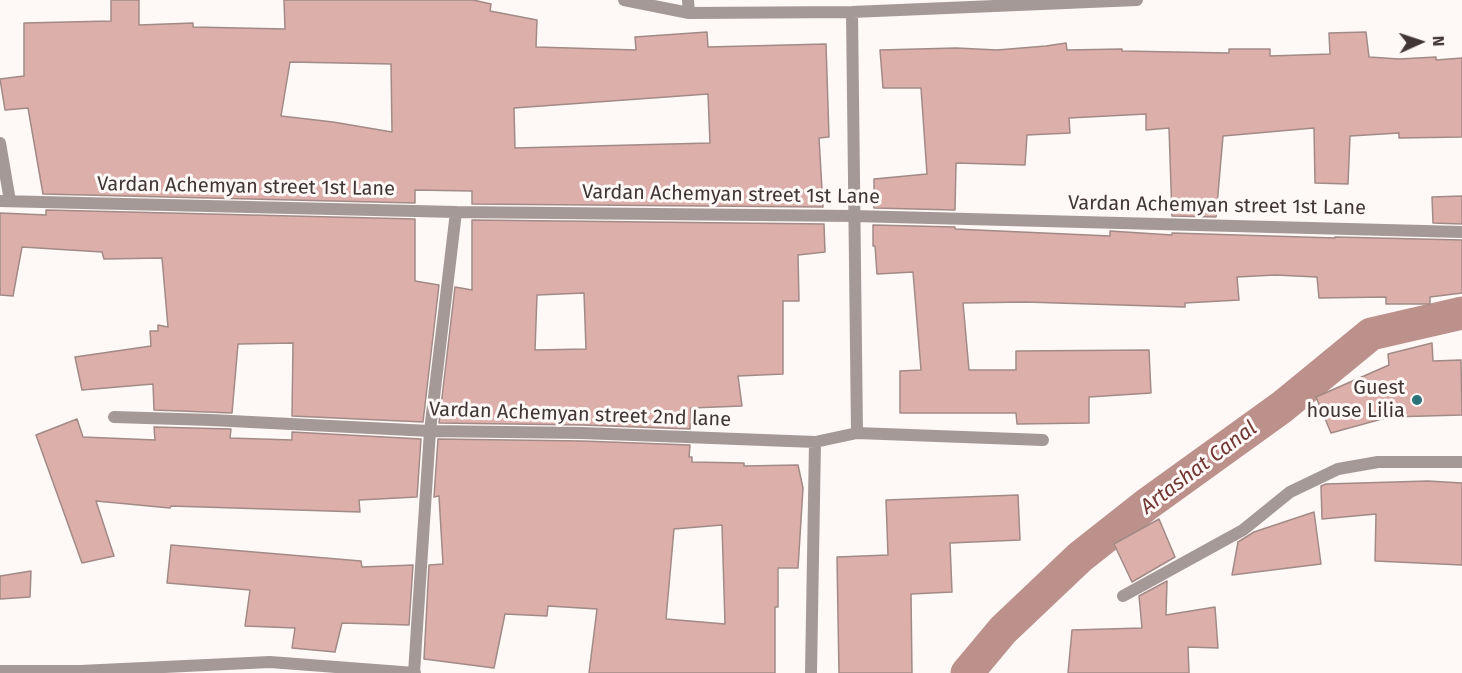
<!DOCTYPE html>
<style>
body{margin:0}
#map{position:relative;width:1462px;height:673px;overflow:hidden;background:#fef8f7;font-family:"Fira Sans",sans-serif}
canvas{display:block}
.north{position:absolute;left:1390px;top:12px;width:60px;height:60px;-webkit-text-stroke:4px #fef8f7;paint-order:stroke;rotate:87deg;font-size:16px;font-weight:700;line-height:24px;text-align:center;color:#413635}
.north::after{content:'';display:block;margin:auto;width:21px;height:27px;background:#413635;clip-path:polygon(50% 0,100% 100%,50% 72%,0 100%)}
</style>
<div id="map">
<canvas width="1462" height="673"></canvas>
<div class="north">N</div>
</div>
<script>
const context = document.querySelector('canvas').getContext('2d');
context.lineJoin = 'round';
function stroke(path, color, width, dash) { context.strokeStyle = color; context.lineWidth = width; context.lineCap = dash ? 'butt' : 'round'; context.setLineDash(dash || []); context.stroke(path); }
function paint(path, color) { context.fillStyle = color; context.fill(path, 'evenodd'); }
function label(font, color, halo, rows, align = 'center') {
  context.font = font + ' "Fira Sans",sans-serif'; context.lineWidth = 6; context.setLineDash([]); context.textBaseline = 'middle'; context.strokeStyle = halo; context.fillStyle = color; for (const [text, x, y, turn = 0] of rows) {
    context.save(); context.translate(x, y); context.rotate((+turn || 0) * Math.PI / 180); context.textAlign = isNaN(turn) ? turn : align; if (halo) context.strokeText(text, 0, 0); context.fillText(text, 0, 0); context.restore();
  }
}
stroke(new Path2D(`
 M967,673l36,-43 77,-73 66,-52 136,-98 89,-73 91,-21`), '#bc908b', 33);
const building = new Path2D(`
 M111,0h28v25l54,-2v4l92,2 -1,-29h189l18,4 -1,7 47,9 -1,27 100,3 -1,-13 72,-5 1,15 118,-3 3,93 -10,1 4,69 -351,-3v-13l-57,-1v13l-372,-9 -15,-86 -23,2 -5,-31 24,-3v-53l87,-2zM290,62l101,2 1,68 -59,-10 -52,-6zM708,94l2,49 -195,5 -1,-40z
 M1366,32l3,25 30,2 37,-2v3l26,-2v79l-63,1v-5l-49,3 -2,48 -33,-1 -1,-55 -91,8 -7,81 -44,-1 -3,-88 -23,2v-16l-77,4 1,15 -43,2 -2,30 -69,-2 -1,47 -81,-2v-29l53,-5 -6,-86h-38l-3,-38 76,-2 41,2 49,-4 20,-3 1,7 55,-1v2l107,2v-4h41v7l60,-2 -1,-21z
 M1462,196v28l-29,-1 -1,-26z
 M46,210l369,9v62l24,4 -16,137 -131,-6 1,-73 -55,1 -6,69 -78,-3 -1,-26 -71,6 -7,-33 76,-11 -1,-15h8v-6l10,2 -6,-69 -58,1 -2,-7 -80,-5 -9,49 -13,-1v-82l46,2z
 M472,220l352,4 1,28 -27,3 1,46h-16v73l-45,2 4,30 -51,2 -1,21 -108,-4 -143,-2 16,-136 17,3zM584,293l2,56 -51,1 2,-55z
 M873,225l82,2v2l155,7v-5l62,4v-2l163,5v-1l127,3v53l-32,4v7h-44v-7l-67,1 -2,-21 -42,-2 -38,2 2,23 -54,3v4l-160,-5 -62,1 6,67h47v-19l133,-1 2,43 -62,4v26l-72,1 -1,-11h-116v-42l21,-1 -8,-98 -36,2 -2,-28h-2z
 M1432,343l1,18 28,-1 1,55 -73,2 -58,16 -15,-36 73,-32 -1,-11z
 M77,419l6,18 72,3 -1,-13 77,2 -1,9 62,2v-8l129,7 -4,58 -58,3 1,12 -189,-6 -1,2 -74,-7 18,55 -32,7 -46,-128z
 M438,439l144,2 108,4 -1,12h3v5l52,1v3l54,-1 5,23 -5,80h-20v39h-3v66h-186l8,-64 -49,-3 -1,10 -42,-2 -11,54 -70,-9 5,-94 14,-1 -4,-68 -5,1zM722,525l3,99 -59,-5 8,-90z
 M1428,481l34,2v82l-87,-4 1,-47 -54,5 -1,-33 5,-2z
 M1018,495l2,45 -70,3 2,49 -41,2 1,79h-73l-2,-116 51,-2 -2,-55z
 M1314,512l7,52 -89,11 6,-33 16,-10z
 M1159,519l16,38 -43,25 -18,-38z
 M171,545l190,16 1,6 51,-2 -4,60 -67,-2 -7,29 -43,-4 3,-20 -50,-2 5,-36 -83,-7z
 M31,571l-1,26 -30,2v-23z
 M1167,581l-1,34 49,-8 3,41 -30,-1 1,26h-121l4,-43 70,-2 -3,-32z`);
paint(building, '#dcafaa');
stroke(building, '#a28a86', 1.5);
stroke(new Path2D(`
 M624,0l65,13 163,-1 285,-12
 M688,0l1,13
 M852,12l5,421
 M0,143l10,58
 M0,201l456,11 398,4 608,16
 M114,417l97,3 219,11 152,2 233,9 42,-9 186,7
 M1123,596l120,-66 47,-38 48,-23 40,-7h84
 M0,671h80l190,-9 145,11
 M414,673l16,-242 26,-219
 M811,673l4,-231`), '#a49997', 12);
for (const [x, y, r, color] of [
 [1417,400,6,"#2a737c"]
]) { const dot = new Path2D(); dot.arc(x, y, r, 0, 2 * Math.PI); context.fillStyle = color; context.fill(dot); stroke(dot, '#fef8f7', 2); }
label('20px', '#413635', '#fef8f7', [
 ["Vardan Achemyan street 1st Lane",246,187,1],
 ["Vardan Achemyan street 1st Lane",731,195,1],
 ["Vardan Achemyan street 1st Lane",1217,206,1],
 ["Vardan Achemyan street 2nd lane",580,415,2]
]);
label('20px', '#413635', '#fef8f7', [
 ["Guest",1405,388],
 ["house Lilia",1405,411]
], 'right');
label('italic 21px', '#723732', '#fef8f7', [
 ["Artashat Canal",1199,468,-37]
]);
</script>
